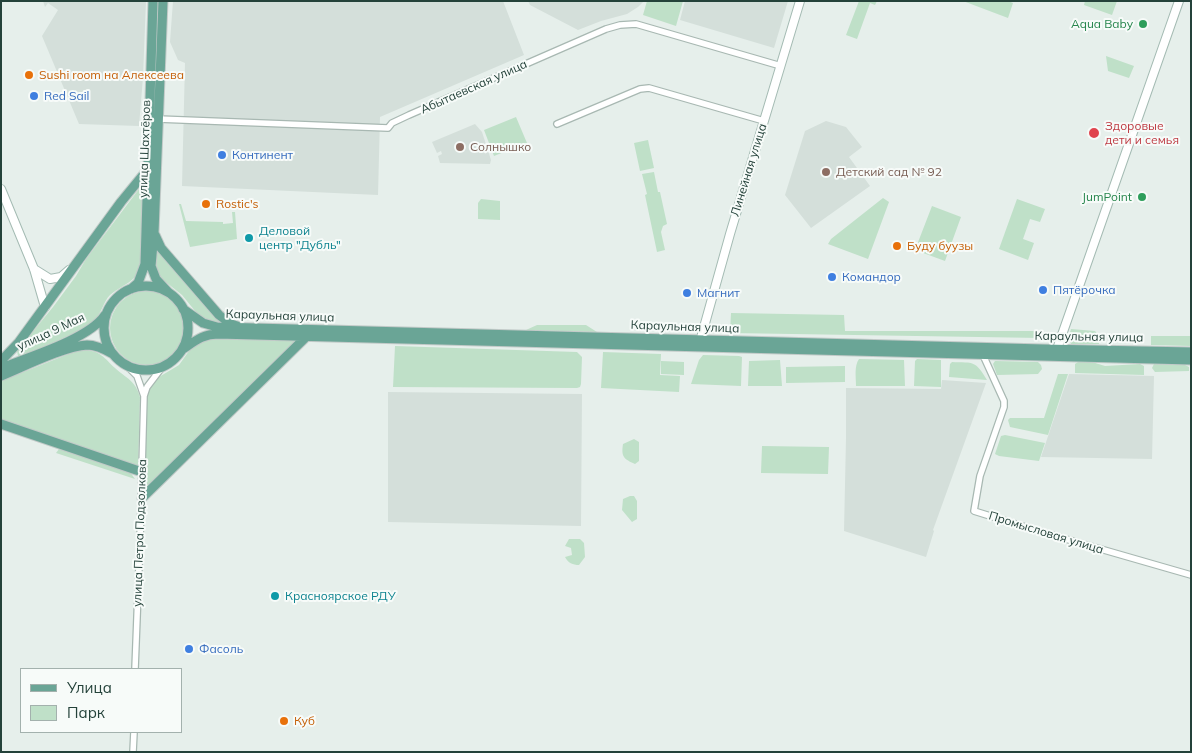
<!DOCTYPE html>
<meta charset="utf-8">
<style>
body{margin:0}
#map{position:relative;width:1192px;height:753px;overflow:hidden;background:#e6efeb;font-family:Mulish,sans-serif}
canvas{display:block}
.frame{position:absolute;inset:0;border:2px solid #24423a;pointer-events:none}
.legend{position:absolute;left:20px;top:668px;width:162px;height:65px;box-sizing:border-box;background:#f7fbf9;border:1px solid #a3b1ad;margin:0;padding:6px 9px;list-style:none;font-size:15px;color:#24423a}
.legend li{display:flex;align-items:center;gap:10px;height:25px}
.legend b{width:25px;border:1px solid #a3b1ad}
</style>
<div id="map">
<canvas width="1192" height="753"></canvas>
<div class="frame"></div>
<ul class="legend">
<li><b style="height:6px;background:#6aa596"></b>Улица</li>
<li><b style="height:14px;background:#bfe0c8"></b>Парк</li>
</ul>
</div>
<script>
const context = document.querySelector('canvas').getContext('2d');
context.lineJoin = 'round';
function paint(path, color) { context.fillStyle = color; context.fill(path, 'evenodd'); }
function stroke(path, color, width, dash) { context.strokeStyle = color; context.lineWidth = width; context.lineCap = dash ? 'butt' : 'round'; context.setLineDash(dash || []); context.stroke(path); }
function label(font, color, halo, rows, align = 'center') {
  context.font = font + ' Mulish,sans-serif'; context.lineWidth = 4; context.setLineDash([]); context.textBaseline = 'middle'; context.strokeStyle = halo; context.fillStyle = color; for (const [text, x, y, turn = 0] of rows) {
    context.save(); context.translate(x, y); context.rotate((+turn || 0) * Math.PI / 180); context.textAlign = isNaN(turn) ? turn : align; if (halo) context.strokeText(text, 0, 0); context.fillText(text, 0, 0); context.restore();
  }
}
paint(new Path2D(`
 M43,1h103l-3,76 -4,49 -60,-2 -37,-88 16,-26 -10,-7 -3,4z
 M173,1h330l21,54 -144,62 -2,78 -196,-9 3,-123 -7,-3 -8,-18z
 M528,1h116l-6,6 -11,7 -26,7 -23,9 -48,-25z
 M685,1h103l-14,47 -94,-28z
 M826,121l20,6 16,20 -13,10 21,29 -59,42 -26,-33 20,-64z
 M475,124l7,8 9,28 -1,4 -50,-1 -2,-7 4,-2 -1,-3 -4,2 -5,-11z
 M1069,374l85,2 -2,83 -111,-2z
 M942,380l44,3 -53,147 1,1 -8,26 -82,-26 2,-93v-50l95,1z
 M388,392l194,2 -1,132 -193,-4z`), '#d4dfda');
paint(new Path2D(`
 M647,1h36l-7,25 -33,-11z
 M859,1h18l-2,4 -5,-2 -13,36 -11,-4z
 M963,1h45l5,2 -5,15z
 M1085,1h32l-5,14 -28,-10z
 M1106,56l28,10 -5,12 -21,-7z
 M516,117l11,26 -33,13 -10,-26z
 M648,140l6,28 -14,3 -6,-28z
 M654,172l4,20h2l7,32 -4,2 -2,6 4,18 -8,2 -12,-57 2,-1 -5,-20z
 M139,189l3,4c1,23 5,56 -3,77 -5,13 -19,16 -29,25 -7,7 -8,18 -16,26 -9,9 -64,33 -76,35l-1,-5 36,-44 23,-31 10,-17z
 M883,198l6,4 -21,57 -40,-15 3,-5z
 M481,199l19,2v19l-22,-1v-16z
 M1017,199l28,10 -5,13 -10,-3 -7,20 11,4 -6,17 -29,-11z
 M179,204h2l5,17 37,1v2l10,-1 -1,-11h3l2,27 -47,8z
 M932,206l29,11 -16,44 -30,-11z
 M158,251l63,73h-8l-13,-7 -18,-22 -20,-16 -5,-6 -2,-21z
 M110 328a37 37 0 1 1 74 0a37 37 0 1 1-74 0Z
 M731,313l113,2 1,16h196v7l-311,-5z
 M537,325h49l11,7 -71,-2z
 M1071,329l24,2 4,5v8h-28l-3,-5z
 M1151,336h40v10l-40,-1z
 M206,337l93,1 -154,152 2,-97 7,-13 25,-15 15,-21z
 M395,346l182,6 5,5 -1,27 -1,3 -3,1 -184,-1z
 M85,350c16,1 19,8 30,18 12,11 20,12 25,29l-2,70 -137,-47v-39l75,-30z
 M603,352l58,2 -1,21 20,1 -1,16 -78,-4z
 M703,355l36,1 3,1 -1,29 -50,-2 8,-24z
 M859,359l45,1 1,26h-49c0,-9 -2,-20 3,-27z
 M917,359l24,1v27l-27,-1 1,-25z
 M780,360l2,26h-34l1,-25z
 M661,361l23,1v13l-23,-1z
 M995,361l43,1 3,3 1,4 -4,5 -41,1 -4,-11z
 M952,362c22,1 23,-2 35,18l-38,-3 1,-13z
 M1078,362h14l13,4 35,-2 4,2v9l-69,-2v-9z
 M1154,364l31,1 4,2v4l-34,1 -3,-4z
 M845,366v16l-59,1v-16z
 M1058,374h10l-20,61 -38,-8 -2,-7 2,-2h34z
 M1005,435l40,8 -6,18 -40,-5 -4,-2 6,-18z
 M634,439l5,3v19l-4,3c-11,-5 -14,-7 -12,-20z
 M762,446l67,1 -1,27 -67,-1z
 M59,449l71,23 5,7 -79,-26z
 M630,496h4l3,5v18l-5,3 -10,-12 1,-11z
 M569,539h11l4,4 1,14 -6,8c-6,0 -11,-2 -14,-8l7,-2 -1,-7 -6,-2z`), '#bfe0c8');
const street = new Path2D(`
 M158,119l230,9 4,-5 17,-8 197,-86 14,-4 16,-1 145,42
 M557,124l83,-35 9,-1 115,33
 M983,355l21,46v6l-24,69 -6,35 71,22 146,42
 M126,365l11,11 7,20
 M135,669l5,-129 4,-144 3,-9 16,-21
 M133,752l1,-20`);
const secondary = new Path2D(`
 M1,189l33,80 11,38
 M34,269l16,10 11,-2 8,-7
 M699,345l31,-111 70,-233
 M1057,349l122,-348`);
const primary = new Path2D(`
 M163,1l-9,231 -3,34 5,13 13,14
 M155,235l6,13 58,67 12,9 6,2
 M104 328a42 42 0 1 1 84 0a42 42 0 1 1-84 0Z
 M131,289l7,-6 7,-19 8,-263
 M183,309l20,14 14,4 826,22 148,3
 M183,349c12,-8 20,-15 35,-15l973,26
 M1,361l18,-19 102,-140 27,-33
 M1,368c28,-11 88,-29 104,-53
 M1,376c22,-9 64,-30 86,-31 9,0 19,5 26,9
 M1,424l141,48
 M142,498l165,-162`);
stroke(street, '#a8b8b2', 8);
stroke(secondary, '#a4bbb3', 10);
stroke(primary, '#c2cac8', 11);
stroke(street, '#fff', 5.5);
stroke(secondary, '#fff', 8);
stroke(primary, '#6aa596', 9);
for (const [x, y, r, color] of [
 [1143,24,5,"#2e9e5b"],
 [29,75,5,"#e8710a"],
 [34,96,5,"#3f7fe0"],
 [1094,133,6,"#e0444e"],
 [460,147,5,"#8d6e63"],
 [222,155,5,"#3f7fe0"],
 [826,172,5,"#8d6e63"],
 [1142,197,5,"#2e9e5b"],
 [206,204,5,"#e8710a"],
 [249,238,5,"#0f9aa8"],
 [897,246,5,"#e8710a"],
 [832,277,5,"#3f7fe0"],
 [1043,290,5,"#3f7fe0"],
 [687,293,5,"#3f7fe0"],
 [275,596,5,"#0f9aa8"],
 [189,649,5,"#3f7fe0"],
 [284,721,5,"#e8710a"]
]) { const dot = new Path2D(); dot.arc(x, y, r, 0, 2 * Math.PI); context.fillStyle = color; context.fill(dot); stroke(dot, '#f7fbf9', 2); }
label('12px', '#27864d', '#f7fbf9', [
 ["Aqua Baby",1133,24],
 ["JumPoint",1132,197]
], 'right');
label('12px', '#c56008', '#f7fbf9', [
 ["Sushi room на Алексеева",39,75],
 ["Rostic's",216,204],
 ["Буду буузы",907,246],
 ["Куб",294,721]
], 'left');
label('12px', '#24423a', '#f7fbf9', [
 ["Абытаевская улица",474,87,-24],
 ["улица Шахтёров",145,149,-88],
 ["Линейная улица",749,170,-73],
 ["Караульная улица",280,316,2],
 ["Караульная улица",685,327,2],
 ["улица 9 Мая",51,332,-25],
 ["Караульная улица",1089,337,1],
 ["улица Петра Подзолкова",140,533,-88],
 ["Промысловая улица",1046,533,17]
]);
label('12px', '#366cbe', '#f7fbf9', [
 ["Red Sail",44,96],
 ["Континент",232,155],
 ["Командор",842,277],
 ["Пятёрочка",1053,290],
 ["Магнит",697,293],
 ["Фасоль",199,649]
], 'left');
label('12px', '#be3a42', '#f7fbf9', [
 ["Здоровые",1105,126],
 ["дети и семья",1105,140]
], 'left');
label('12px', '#785e54', '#f7fbf9', [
 ["Солнышко",470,147],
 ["Детский сад № 92",836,172]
], 'left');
label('12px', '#0d838f', '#f7fbf9', [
 ["Деловой",259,231],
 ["центр \"Дубль\"",259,245],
 ["Красноярское РДУ",285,596]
], 'left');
</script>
